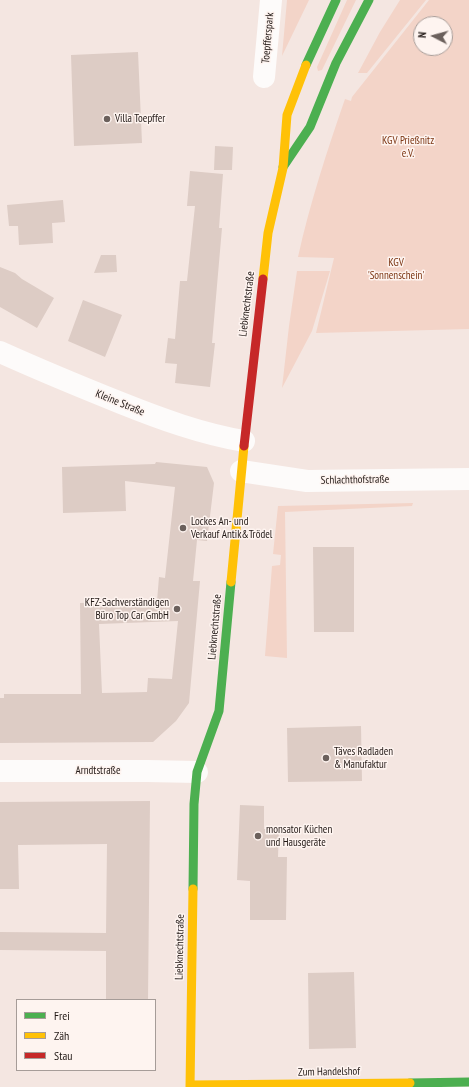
<!DOCTYPE html>
<meta charset="utf-8">
<style>
body{margin:0}
#map{position:relative;width:469px;height:1087px;overflow:hidden;background:#f4e6e1;font-family:"PT Sans Narrow",sans-serif}
canvas{display:block}
.legend{position:absolute;left:16px;top:999px;width:140px;height:72px;box-sizing:border-box;background:#fef4f0;border:1px solid #a69c98;margin:0;padding:5px 7px;list-style:none;font-size:12px;color:#211815}
.legend li{display:flex;align-items:center;gap:8px;height:20px}
.legend b{width:20px;border:1px solid #a69c98}
.north{position:absolute;left:413px;top:16px;width:40px;height:40px;box-sizing:border-box;background:#fef4f0;border:1px solid #a69c98;border-radius:50%;rotate:276deg;font-size:11px;font-weight:700;line-height:16px;text-align:center;color:#211815}
.north::after{content:'';display:block;margin:auto;width:14px;height:18px;background:#6b605c;clip-path:polygon(50% 0,100% 100%,50% 72%,0 100%)}
</style>
<div id="map">
<canvas width="469" height="1087"></canvas>
<ul class="legend">
<li><b style="height:5px;background:#4caf50"></b>Frei</li>
<li><b style="height:5px;background:#ffc107"></b>Zäh</li>
<li><b style="height:5px;background:#c62828"></b>Stau</li>
</ul>
<div class="north">N</div>
</div>
<script>
const context = document.querySelector('canvas').getContext('2d');
context.lineJoin = 'round';
function paint(path, color) { context.fillStyle = color; context.fill(path, 'evenodd'); }
function stroke(path, color, width, dash) { context.strokeStyle = color; context.lineWidth = width; context.lineCap = dash ? 'butt' : 'round'; context.setLineDash(dash || []); context.stroke(path); }
function label(font, color, halo, rows, align = 'center') {
  context.font = font + ' "PT Sans Narrow",sans-serif'; context.lineWidth = 3; context.setLineDash([]); context.textBaseline = 'middle'; context.strokeStyle = halo; context.fillStyle = color; for (const [text, x, y, turn = 0] of rows) {
    context.save(); context.translate(x, y); context.rotate((+turn || 0) * Math.PI / 180); context.textAlign = isNaN(turn) ? turn : align; if (halo) context.strokeText(text, 0, 0); context.fillText(text, 0, 0); context.restore();
  }
}
paint(new Path2D(`
 M287,0h22l-27,56z
 M347,0h9l-34,70 -4,1 -1,-4z
 M400,0h26l-59,73h-9l22,-41z
 M429,0h40v329l-153,4 18,-75 -36,-1c12,-54 29,-106 47,-158l6,2 1,-4zM421,24h24v24h-24z
 M297,271h33l-18,60 -30,57 7,-62z
 M413,503l-1,3 -127,6 2,146 -22,-2 7,-90 8,-1 1,-10 -8,-1 5,-48z`), '#f3d4c8');
paint(new Path2D(`
 M138,52l4,91 -68,3 -3,-91z
 M215,146l18,1 -1,23h-18z
 M190,171l33,3 -4,54h3l-10,115h3l-5,44 -35,-4 2,-19 -12,-1 3,-25 7,1 5,-58h7l8,-75h-8z
 M63,200l2,22 -13,1 1,20 -34,2 -1,-19h-9l-2,-21z
 M101,255h15l1,17 -23,1z
 M0,267l15,6 7,6 32,19 -17,30 -37,-21z
 M83,300l39,15 -17,42 -37,-16z
 M156,462l51,5 7,16 -7,58 -10,-1 -4,41h7l-11,122 -13,18 -23,21 -153,1v-45h4v-4h77l-1,-91 77,-2 2,-24 6,1 10,-91 -50,-6 1,30 -63,2 -1,-46 93,-3zM178,621l-6,58 -24,-1 -1,14 -45,1 -3,-69z
 M313,547h41v85h-40z
 M361,726l1,55 -74,1 -1,-54z
 M150,801l-2,199h-42v-49l-106,-1v-18l106,1 1,-89 -89,1 1,44h-19v-87z
 M240,805l24,1v23h15l-1,28h9l-1,63h-36v-39l-13,-1z
 M354,972l2,76 -47,1 -1,-76z`), '#ddccc5');
stroke(new Path2D(`
 M264,77l7,-77
 M0,352c40,18 81,35 121,51 40,16 81,31 123,38
 M241,471l66,10 162,-2
 M0,771h147l50,1`), '#fdfbfa', 22);
stroke(new Path2D(`
 M306,65l30,-65
 M283,167l27,-40 26,-64 33,-63
 M193,889l1,-85 3,-32 22,-61 12,-129
 M410,1083l59,-1`), '#4caf50', 9);
stroke(new Path2D(`
 M263,279l5,-46 15,-65 4,-53 19,-50
 M231,582l13,-136
 M190,1085l220,-2
 M190,1087l3,-198`), '#ffc107', 9);
stroke(new Path2D(`
 M244,446l19,-167`), '#c62828', 9);
for (const [x, y, r, color] of [
 [107,119,4,"#6b605c"],
 [183,528,4,"#6b605c"],
 [177,609,4,"#6b605c"],
 [326,758,4,"#6b605c"],
 [258,836,4,"#6b605c"]
]) { const dot = new Path2D(); dot.arc(x, y, r, 0, 2 * Math.PI); context.fillStyle = color; context.fill(dot); stroke(dot, '#fef4f0', 1.5); }
label('11px', '#211815', '#fef4f0', [
 ["Toepfferspark",268,38,-85],
 ["Liebknechtstraße",247,304,-83],
 ["Kleine Straße",120,403,22],
 ["Schlachthofstraße",355,480,-1],
 ["Liebknechtstraße",215,627,-85],
 ["Arndtstraße",98,771],
 ["Liebknechtstraße",180,947,-89],
 ["Zum Handelshof",329,1072,-1]
]);
label('11px', '#211815', '#fef4f0', [
 ["Villa Toepffer",115,119],
 ["Lockes An- und",191,522],
 ["Verkauf Antik&Trödel",191,535],
 ["KFZ-Sachverständigen",169,603,"right"],
 ["Büro Top Car GmbH",169,616,"right"],
 ["Täves Radladen",334,752],
 ["& Manufaktur",334,765],
 ["monsator Küchen",266,830],
 ["und Hausgeräte",266,843]
], 'left');
label('11px', '#7b3411', '#fef4f0', [
 ["KGV Prießnitz",408,141],
 ["e.V.",408,154],
 ["KGV",396,263],
 ["'Sonnenschein'",396,276]
]);
</script>
